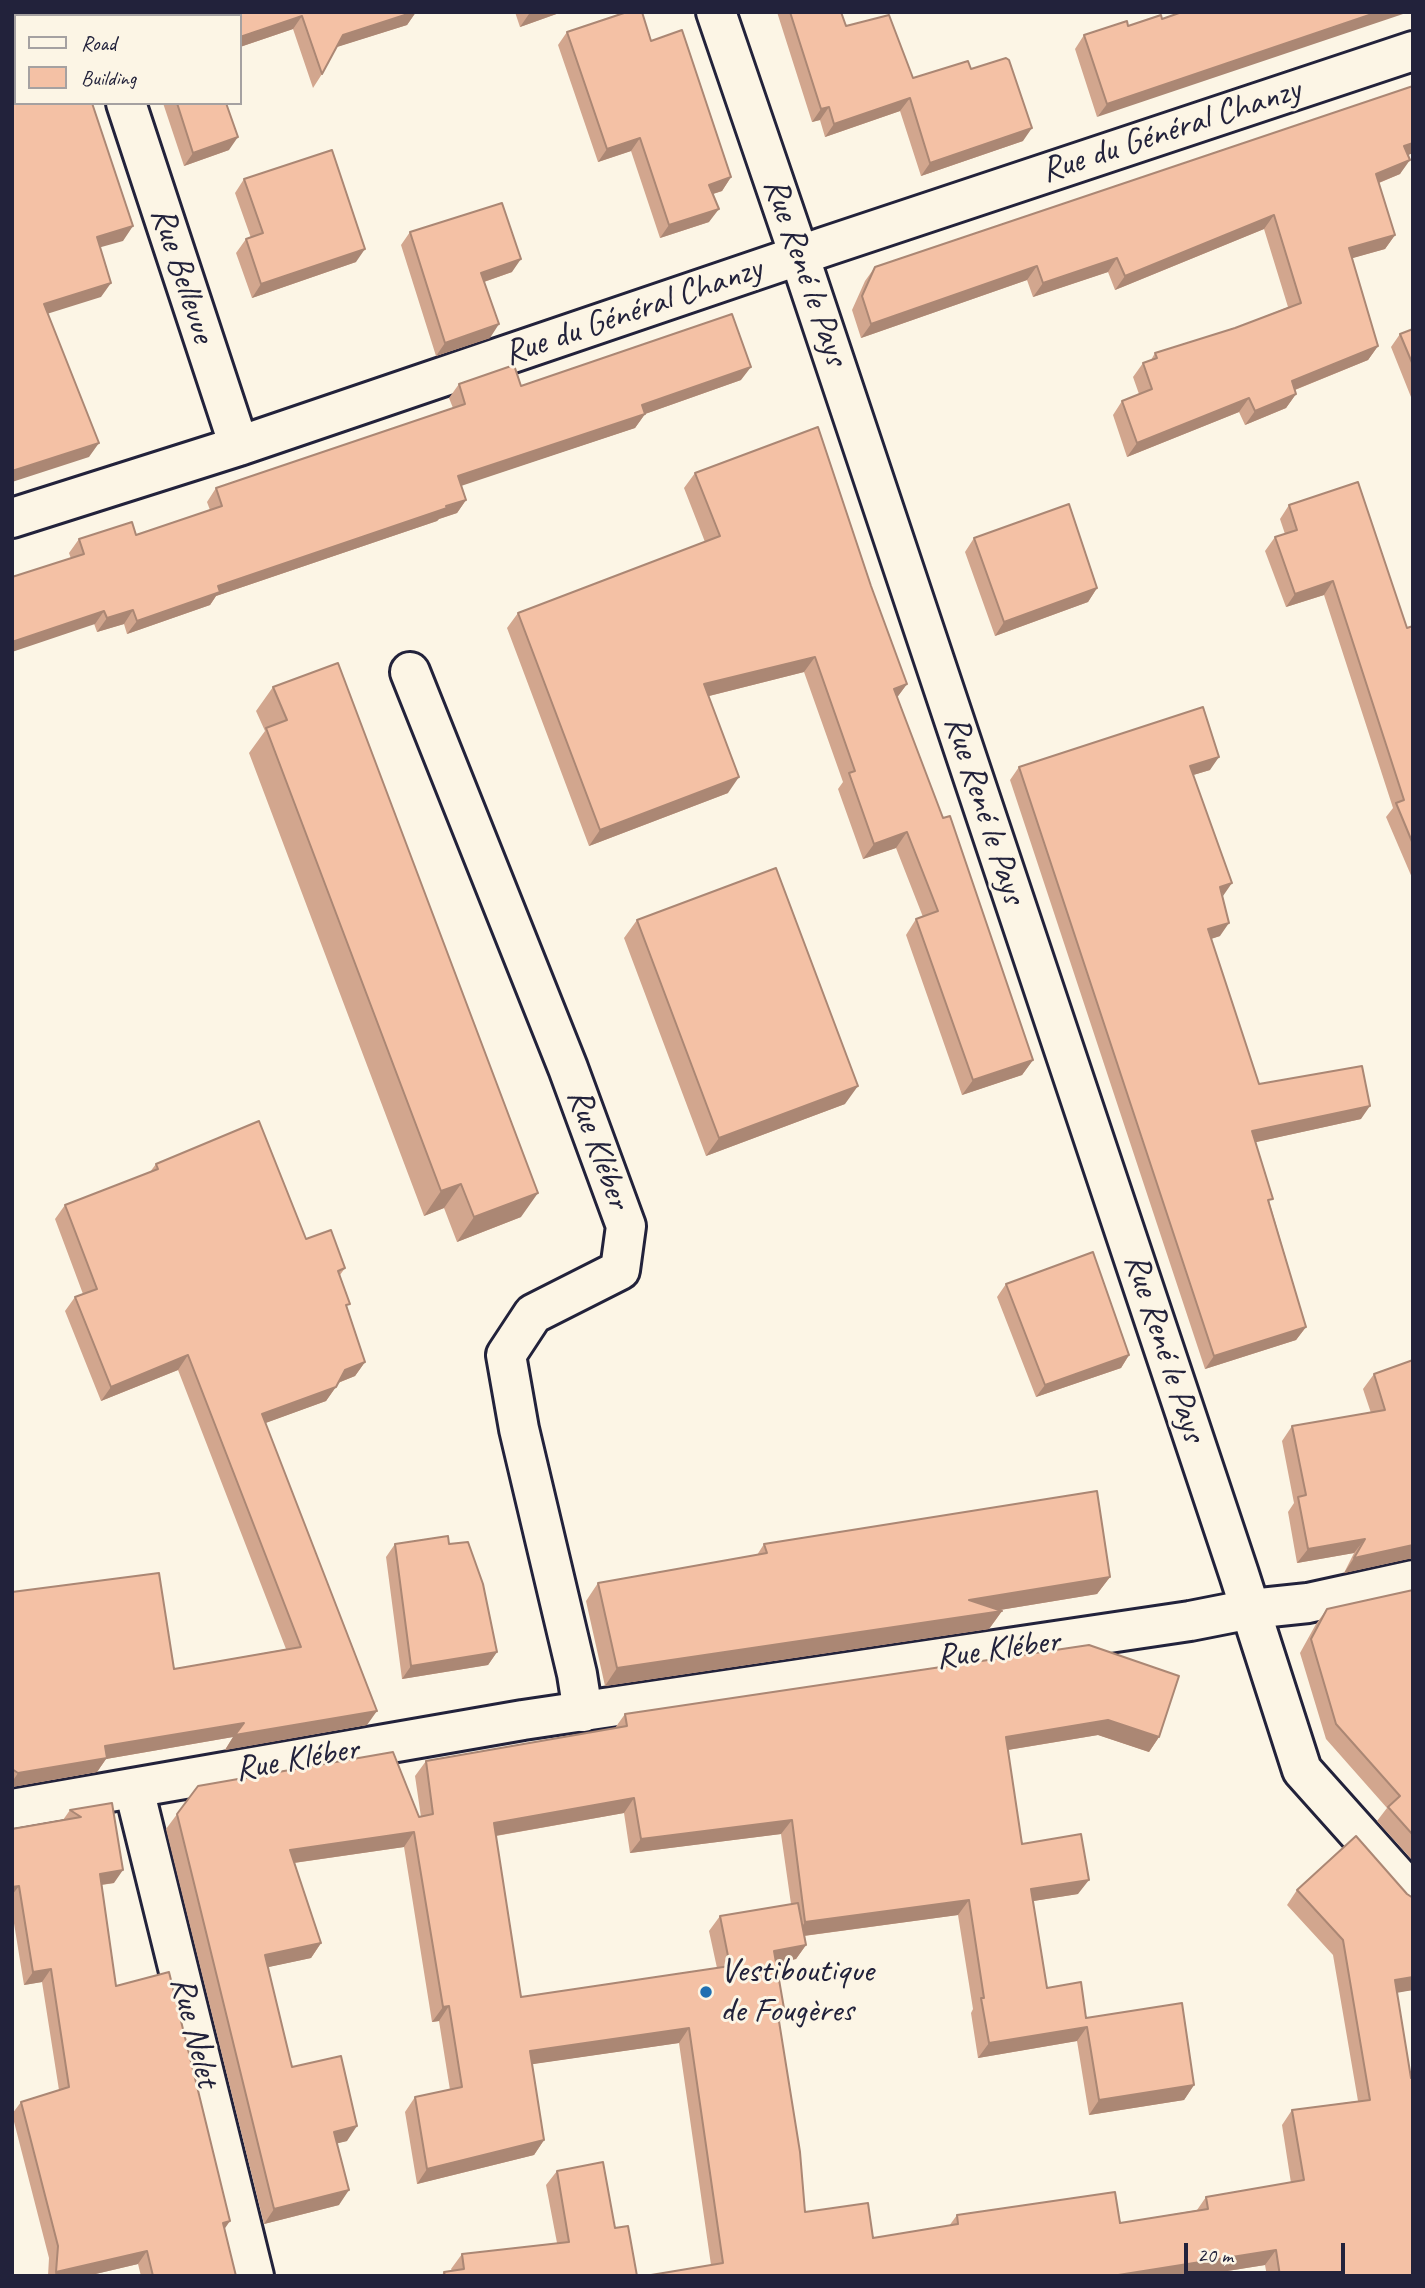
<!DOCTYPE html>
<meta charset="utf-8">
<style>
body{margin:0}
#map{position:relative;width:1425px;height:2288px;overflow:hidden;background:#fcf5e5;font-family:Caveat,sans-serif}
canvas{display:block}
.frame{position:absolute;inset:0;border:14px solid #22223b;pointer-events:none}
.legend{position:absolute;left:14px;top:14px;width:228px;height:91px;box-sizing:border-box;background:#fcf5e5;border:2px solid #a5a1a1;margin:0;padding:9px 12px;list-style:none;font-size:21px;color:#22223b}
.legend li{display:flex;align-items:center;gap:14px;height:35px}
.legend b{width:35px;border:2px solid #a5a1a1}
.scale{position:absolute;left:1184px;top:2243px;width:161px;height:32px;box-sizing:border-box;border:4px solid #22223b;border-top:0;padding-left:9px;font-size:21px;line-height:24px;white-space:nowrap;color:#22223b;-webkit-text-stroke:5px #fcf5e5;paint-order:stroke}
</style>
<div id="map">
<canvas width="1425" height="2288"></canvas>
<div class="frame"></div>
<ul class="legend">
<li><b style="height:9px;background:#fcf5e5"></b>Road</li>
<li><b style="height:19px;background:#f4c1a5"></b>Building</li>
</ul>
<div class="scale">20 m</div>
</div>
<script>
const context = document.querySelector('canvas').getContext('2d');
context.lineJoin = 'round';
function stroke(path, color, width, dash) { context.strokeStyle = color; context.lineWidth = width; context.lineCap = dash ? 'butt' : 'round'; context.setLineDash(dash || []); context.stroke(path); }
function paint(path, color) { context.fillStyle = color; context.fill(path, 'evenodd'); }
function label(font, color, halo, rows, align = 'center') {
  context.font = font + ' Caveat,sans-serif'; context.lineWidth = 6; context.setLineDash([]); context.textBaseline = 'middle'; context.strokeStyle = halo; context.fillStyle = color; for (const [text, x, y, turn = 0] of rows) {
    context.save(); context.translate(x, y); context.rotate((+turn || 0) * Math.PI / 180); context.textAlign = isNaN(turn) ? turn : align; if (halo) context.strokeText(text, 0, 0); context.fillText(text, 0, 0); context.restore();
  }
}
const street = new Path2D(`
 M97,12l1,4
 M716,12l83,243 440,1319 63,196 111,124
 M126,103l113,343
 M12,518l227,-72 588,-200 586,-195
 M410,672l158,396 58,158 -6,44 -87,44 -27,41 13,74 58,245 6,38
 M134,1789l120,487`);
const secondary = new Path2D(`
 M12,1809l511,-89 667,-99 61,-12 57,-6 105,-23`);
stroke(street, '#22223b', 44);
stroke(secondary, '#22223b', 44);
stroke(street, '#fcf5e5', 38);
stroke(secondary, '#fcf5e5', 38);
paint(new Path2D(`
 M172,12h244l-9,13 -71,22 -14,27 -9,14 -20,-59 -53,18v-31h-70z
 M515,12h47l-42,15z
 M777,12h64l5,14 67,52 58,-9 52,72 -102,35 -21,-65 -75,26 -5,-17 -8,2z
 M1182,12l-85,105 -22,-68 9,-14 78,-16z
 M567,32l84,9 80,136 -9,14 -9,3 -4,28 -49,16 -29,-87 -33,11 -40,-117z
 M1413,86v67l-5,2 -8,19 -21,9 16,52 -10,14 -33,9 26,88 -10,14 -73,30 1,4 -10,14 -41,17 -6,-13 -112,45 -14,-42 9,-14 17,-7 -6,-17 10,-14 8,-3 4,-7 80,-25 53,-21 -24,-78 -149,61 -7,-18 -75,25 -6,-17 -166,58 -9,-28 13,-29 10,-14z
 M163,103h63l3,47 -45,16z
 M244,179l112,83 -104,36 -16,-45 10,-14 5,-1 -16,-45z
 M410,232l102,40 -28,10 6,56 -54,18 -35,-111z
 M1413,329v73l-22,-55 9,-13z
 M741,380l-96,34 -10,14 -174,57 5,15 -9,13 -18,6 -2,2 -221,75 -6,9 -83,29 -3,-10 -27,8 -28,-79 10,-14 57,-4 74,-25 -3,-8 9,-14 237,-80 -4,-10 10,-14 62,2z
 M695,473l176,113 36,98 -10,13 136,363 -11,15 -60,20 -56,-160 10,-16 7,-2 -27,-69 -33,11 -25,-70 5,-7 -39,-110 -95,24 19,97 -139,53 -82,-218 11,-15 187,-71 -21,-54z
 M1289,505l118,123 6,-2v254l-27,-63 7,-9 -69,-213 -38,12 -21,-56 10,-14 10,-3 -5,-15z
 M974,538l123,50 -9,14 -93,34 -30,-84z
 M273,687l248,530 -64,25 -13,-34 -20,8 -175,-463 16,-22 -9,-20z
 M1019,767l191,3 -17,5 29,121 -2,40 -9,3 48,145 102,35 -105,23 14,62 36,123 -10,13 -91,29 -195,-589z
 M637,920l208,184 -139,52 -82,-218z
 M156,1164l150,75 39,29 -5,7 7,32 18,55 -10,14 -17,7 -12,18 -61,22 102,302 -142,25 8,-13 -127,22 -9,13 -85,15v-195l162,77 112,-20 -108,-279 -77,31 -36,-90 10,-14 8,-3 -28,-75 10,-14 85,-33z
 M1006,1284l123,71 -8,13 -85,29 -39,-100z
 M1413,1360v199h-5l-64,14 10,-20 -57,10 -9,-51 6,-9 -12,-62 10,-15 79,-13 -8,-24 11,-15z
 M395,1544h54l48,108 -9,13 -86,14 -16,-122z
 M764,1544l346,33 -13,17 -97,16 2,1 -13,18 -384,57 -19,-85 12,-18 159,-28z
 M1413,1590v271l-36,-40 10,-13 -61,-69 -26,-86 16,-29 11,-15z
 M1089,1645l70,92 -10,15 -51,-17 -90,15 14,94 56,50 -45,7 14,87 39,30 108,67 -10,15 -95,15 -12,-74 -99,17 -7,-45 2,-4 -15,-94 -154,21 2,9 -10,14 -20,4 3,60 26,189 68,26 76,-12 8,-11 163,8 77,-13 9,-13 85,-14 -9,-58 10,-15 66,-9 -25,-146 -46,-50 10,-15 110,4 6,4v92l-16,2 16,284h-146l-2,-11 -69,11h-551l66,-11 -32,-222 -147,21 12,76 -10,15 -117,29 -12,-72 10,-15 35,-7 -11,-69 -7,1 -28,-175 -110,16 27,80 -10,15 -43,9 24,100 55,74 -10,2 2,62 -75,19 -98,-395 32,-43 221,31h2l-6,-41 11,-15 189,-33 10,-14zM624,1813l6,40 151,-19 10,70 -71,12 -11,15 8,37 -196,29 -25,-161z
 M112,1803l2,80 -12,2 14,101 108,243 12,47h-95l-3,-12 -51,12h-39l1,-18 -37,-144 9,-12 38,-12 -17,-108 -18,3 -12,-74v-82l51,-9 7,-10z
 M557,2171l58,57 22,48h-196l3,-4 8,-1 -1,-2 11,-15 95,-11 -11,-58z`), '#d2a68e');
paint(new Path2D(`
 M416,12l-9,13 -73,23 9,-13z
 M532,12h30l-42,15 9,-13z
 M1378,12h31l-312,105 10,-13z
 M302,16l-9,13 -53,18v-10z
 M910,98l-10,13 -75,26 9,-13z
 M829,107l-9,13 -8,2 9,-13z
 M1032,128l-9,13 -102,35 9,-13z
 M238,137l-9,13 -45,16 9,-13z
 M640,138l-9,13 -33,11 9,-13z
 M1413,143v10l-18,7 9,-14z
 M1410,160l-10,14 -34,14 10,-14z
 M731,177l-9,14 -22,7 9,-13z
 M719,209l-10,13 -49,16 9,-13z
 M1274,215l-10,14 -149,61 10,-14z
 M133,226l-10,15 -36,10 10,-14z
 M1395,235l-10,14 -46,13 10,-14z
 M365,249l-9,13 -104,36 9,-14z
 M1117,258l-9,14 -75,25 10,-14z
 M521,259l-9,13 -40,14 9,-13z
 M1037,266l-10,14 -166,58 10,-14z
 M111,283l-10,14 -67,21 10,-14z
 M499,324l-9,14 -54,18 9,-13z
 M1378,346l-10,14 -86,35 10,-14z
 M751,367l-10,13 -96,34 -10,14 -186,62 9,-14 184,-71z
 M1296,394l-10,14 -41,17 10,-14z
 M1249,398l-10,14 -112,45 10,-14z
 M99,443l-10,14 -77,25v-11z
 M466,500l-9,13 -18,6 -2,2 -221,75 -6,9 -83,29 10,-13 81,-35z
 M1333,581l-9,14 -38,12 9,-13z
 M1097,588l-9,14 -93,34 9,-14z
 M133,610l-9,14 -27,8 10,-14z
 M104,611l-9,13 -83,28v-10z
 M815,657l-11,15 -111,28 11,-16z
 M907,684l-11,15 -2,-10z
 M1219,757l-9,13 -30,9 10,-13z
 M739,777l-11,16 -139,53 11,-16z
 M907,832l-11,16 -33,11 11,-15z
 M1232,883l-9,13 -3,-9z
 M1229,923l-9,13 -22,7 10,-14z
 M1033,1060l-11,15 -60,20 11,-15z
 M858,1086l-13,18 -139,52 13,-18z
 M1370,1106l-9,13 -118,26 9,-14z
 M461,1184l-17,24 -20,8 17,-25z
 M538,1193l-17,24 -64,25 17,-25z
 M1306,1327l-10,13 -91,29 9,-13z
 M188,1355l-10,15 -77,31 10,-14z
 M1129,1355l-8,13 -85,29 9,-12z
 M365,1362l-10,14 -20,8 10,-14z
 M336,1387l-10,14 -74,27 10,-14z
 M1365,1539l-11,14 -57,10 11,-14z
 M1413,1545v14h-5l-64,14 10,-15z
 M1110,1577l-13,17 -140,23 12,-17z
 M1002,1611l-13,18 -384,57 12,-18z
 M497,1652l-9,13 -86,14 9,-13z
 M377,1711l-10,14 -142,25 8,-13 -127,22 -9,13 -85,15v-5l6,-9 87,-27 139,-23z
 M1108,1720l51,17 -10,15 -51,-17 -103,17 11,-15z
 M634,1798l-10,15 -141,25 11,-15z
 M792,1820l-11,14 -151,19 11,-14z
 M414,1832l-10,15 -125,18 11,-15z
 M123,1870l-9,13 -23,3 9,-12z
 M1089,1880l-11,14 -57,9 10,-14z
 M19,1886l-7,9v-8z
 M969,1900l-11,15 -163,22 10,-15z
 M321,1943l-10,15 -56,12 10,-15z
 M806,1945l-10,14 -32,7 10,-15z
 M51,1969l-9,13 -18,3 9,-13z
 M1413,1977v13l-28,5 10,-15z
 M449,2006l-10,15 -7,1 11,-15z
 M785,2014l-10,15 3,-14z
 M1087,2027l-10,14 -99,17 11,-15z
 M689,2028l-10,15 -159,23 10,-15z
 M1194,2085l-10,15 -95,15 10,-15z
 M357,2126l-10,15 -24,6 11,-15z
 M544,2140l-10,15 -117,29 10,-15z
 M349,2190l-10,15 -75,19 10,-15z
 M230,2221l-9,13 2,-11z
 M1276,2250l-11,15 -69,11h-84z
 M147,2251l-9,13 -51,12h-33l2,-4z`), '#ab8774');
const building = new Path2D(`
 M12,12h42l1,4h-39v87h76l41,123 -36,11 14,46 -67,21 55,139 -87,28z
 M175,12h239l-71,23 -21,39 -20,-58 -62,21v-21h-67z
 M627,12h15l9,29 31,-11 49,147 -22,8 10,24 -50,16 -29,-87 -33,11 -40,-117z
 M790,12h51l5,14 43,-11 24,63 55,-17 3,8 35,-11 3,2 23,68 -102,35 -20,-65 -76,26 -5,-17 -8,2z
 M1182,12h196l-271,92 -23,-69 43,-14 1,5 33,-11 1,4z
 M1413,86v57l-9,3 6,14 -34,14 19,61 -46,13 29,98 -86,35 4,13 -41,17 -6,-13 -112,45 -15,-42 30,-12 -9,-26 14,-5 -2,-5 80,-25 66,-25 -27,-88 -149,61 -8,-18 -74,25 -6,-17 -166,58 -9,-28 13,-29z
 M177,103h49l12,34 -45,16z
 M332,150l33,99 -104,35 -15,-45 17,-6 -19,-54z
 M502,203l19,56 -40,14 18,51 -54,19 -35,-111z
 M732,314l19,53 -109,38 3,9 -187,62 8,24 -20,6 1,2 -229,78 2,6 -83,29 -4,-11 -26,8 -3,-7 -92,31v-65l72,-23 -5,-15 53,-17 4,13 86,-29 -6,-18 249,-84 -6,-20 55,-19 7,21z
 M1413,329v36l-13,-31z
 M818,427l53,159 36,98 -13,5 49,129 7,-2 83,244 -60,20 -57,-161 22,-8 -31,-79 -33,12 -25,-71 6,-2 -40,-114 -111,27 35,93 -139,53 -82,-217 202,-77 -25,-63z
 M1358,482l49,146 6,-2v218l-17,-41 8,-3 -71,-219 -38,13 -20,-57 22,-7 -8,-25z
 M1069,504l28,84 -93,34 -30,-84z
 M338,663l200,530 -64,24 -13,-33 -20,7 -175,-463 21,-8 -14,-33z
 M1203,707l16,50 -29,9 42,117 -12,4 9,36 -21,6 51,155 103,-18 8,40 -118,25 21,68 -5,1 38,127 -92,29 -195,-589z
 M776,868l82,218 -139,52 -82,-218z
 M259,1121l47,118 25,-9 14,38 -7,3 12,33 -4,1 19,57 -20,8 -9,17 -74,27 115,297 -142,24 9,-12 -139,23 2,12 -89,15 -6,-4v-177l147,-19 15,96 127,-22 -113,-292 -77,32 -36,-90 22,-8 -32,-84 93,-36 -2,-5z
 M1093,1252l36,103 -84,30 -39,-101z
 M1413,1360v185l-59,13 11,-19 -57,10 -10,-52 8,-2 -14,-69 93,-16 -11,-36z
 M1097,1491l13,86 -141,23 33,11 -385,57 -19,-85 169,-30 -3,-9z
 M448,1536l1,8 19,-2 15,42 14,68 -86,14 -16,-122z
 M1413,1590v245l-25,-28 12,-11 -64,-72 -25,-85 16,-30z
 M1089,1645l90,31 -20,61 -51,-17 -102,17 16,107 59,-10 8,46 -58,9 16,99 34,-6 5,36 96,-15 12,82 -95,15 -12,-73 -98,16 -8,-45h3l-15,-98 -164,22 -13,-102 -151,19 -7,-41 -140,25 27,174 209,-31 -10,-50 78,-13 8,42 -32,6 11,63 -7,1 22,137 5,60 63,-9 5,35 85,-14 -1,-9 158,-23 5,31 88,-14 -2,-12 98,-17 -12,-70 78,-10 -27,-160 -46,-50 59,-54 51,58 6,4v79l-18,3 16,98 2,-1v199h-133l-4,-26 -164,26h-467l78,-13 -34,-235 -159,23 14,89 -117,29 -12,-72 47,-10 -13,-81 -6,1 -29,-175 -124,18 31,93 -56,12 27,112 49,-11 16,70 -23,6 15,58 -75,19 -97,-395 21,-28 195,-34 26,65 14,-3 -7,-53 201,-35 -2,-12z
 M112,1803l11,67 -23,4 16,112 53,-14 61,249 -7,2 13,53h-83l-6,-25 -91,21 2,-26 -37,-144 48,-15 -18,-118 -18,3 -14,-86 -7,1v-58l69,-12 -11,-7z
 M603,2162l12,66 13,-2 9,50h-192l-1,-4 20,-3 -2,-15 107,-12 -12,-71z`);
paint(building, '#f4c1a5');
stroke(building, '#ab8774', 2);
for (const [x, y, r, color] of [
 [706,1992,7,"#1f6fb2"]
]) { const dot = new Path2D(); dot.arc(x, y, r, 0, 2 * Math.PI); context.fillStyle = color; context.fill(dot); stroke(dot, '#fcf5e5', 2.5); }
label('35px', '#22223b', '#fcf5e5', [
 ["Rue du Général Chanzy",1171,131,-18],
 ["Rue René le Pays",805,272,71],
 ["Rue Bellevue",182,275,72],
 ["Rue du Général Chanzy",633,312,-19],
 ["Rue René le Pays",984,810,72],
 ["Rue Kléber",598,1149,70],
 ["Rue René le Pays",1164,1348,72],
 ["Rue Kléber",998,1650,-8],
 ["Rue Kléber",297,1760,-10],
 ["Rue Nelet",194,2032,76]
]);
label('35px', '#22223b', '#fcf5e5', [
 ["Vestiboutique",720,1972],
 ["de Fougères",720,2012]
], 'left');
</script>
